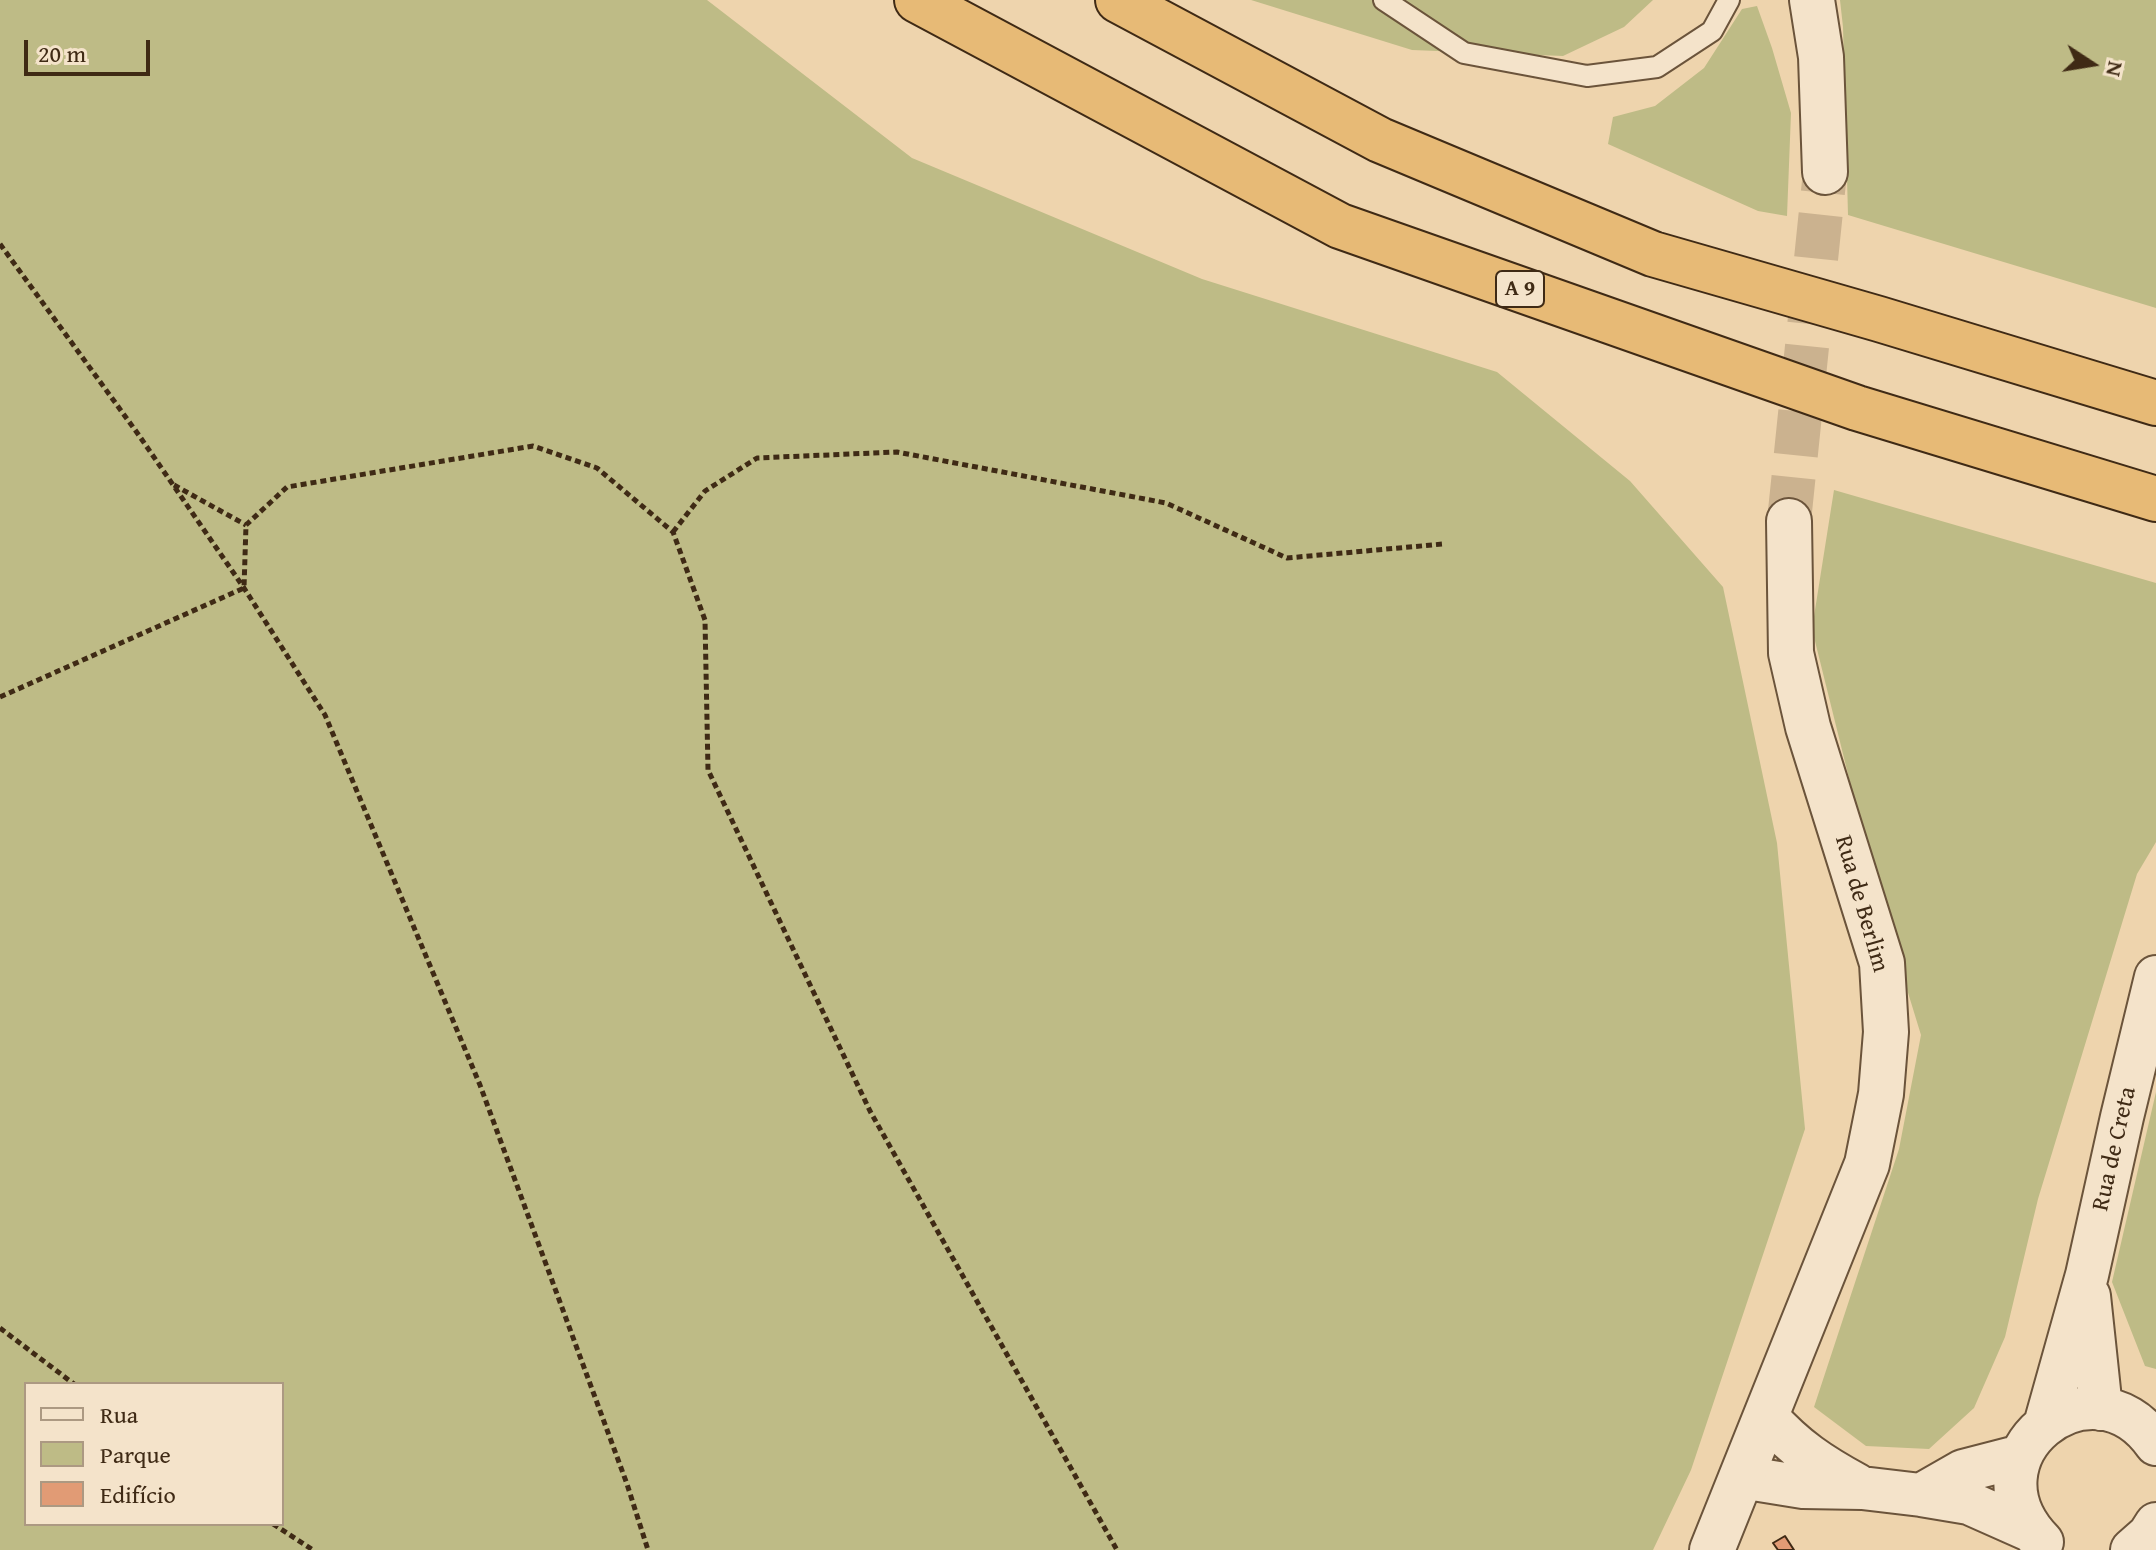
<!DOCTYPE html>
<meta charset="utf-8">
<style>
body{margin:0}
#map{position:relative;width:2156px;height:1550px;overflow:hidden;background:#eed4ad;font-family:"Gentium Book Plus",serif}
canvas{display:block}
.legend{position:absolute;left:24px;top:1382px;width:260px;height:144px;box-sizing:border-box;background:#f4e3ca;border:2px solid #ac9982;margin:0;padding:10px 14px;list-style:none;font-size:24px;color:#3f2a15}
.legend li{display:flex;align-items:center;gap:16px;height:40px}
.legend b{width:40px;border:2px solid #ac9982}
.north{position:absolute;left:2052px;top:24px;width:80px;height:80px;-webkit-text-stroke:6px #f4e3ca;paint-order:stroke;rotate:102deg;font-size:22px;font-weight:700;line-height:32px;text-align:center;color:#3f2a15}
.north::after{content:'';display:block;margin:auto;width:28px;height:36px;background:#3f2a15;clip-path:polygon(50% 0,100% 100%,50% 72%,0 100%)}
.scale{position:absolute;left:24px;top:40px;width:126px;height:36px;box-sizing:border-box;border:4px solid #3f2a15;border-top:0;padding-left:10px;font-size:24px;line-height:28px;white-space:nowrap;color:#3f2a15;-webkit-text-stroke:6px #f4e3ca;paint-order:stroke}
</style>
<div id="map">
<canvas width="2156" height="1550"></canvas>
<ul class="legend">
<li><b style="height:10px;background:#f4e3ca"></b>Rua</li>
<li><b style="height:22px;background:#bebb86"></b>Parque</li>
<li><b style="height:22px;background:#e19b75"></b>Edifício</li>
</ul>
<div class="north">N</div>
<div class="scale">20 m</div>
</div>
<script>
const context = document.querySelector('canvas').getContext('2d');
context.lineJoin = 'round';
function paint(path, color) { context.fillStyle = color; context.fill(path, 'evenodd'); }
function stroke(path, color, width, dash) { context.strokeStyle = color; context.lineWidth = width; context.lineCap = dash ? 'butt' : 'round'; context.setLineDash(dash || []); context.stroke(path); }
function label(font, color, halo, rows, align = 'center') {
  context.font = font + ' "Gentium Book Plus",serif'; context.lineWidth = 7; context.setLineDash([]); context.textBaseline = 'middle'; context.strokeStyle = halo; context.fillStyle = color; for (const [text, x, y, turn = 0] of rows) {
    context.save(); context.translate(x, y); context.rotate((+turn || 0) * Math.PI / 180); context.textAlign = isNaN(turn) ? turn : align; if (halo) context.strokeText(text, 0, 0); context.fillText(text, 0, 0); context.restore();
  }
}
paint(new Path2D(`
 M0,0h707l205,158 290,121 295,93 133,109 93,106 54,256 28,286 -114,341 -38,80h-1653zM26,1384h256v140h-256z
 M1251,0h402l-29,27 -61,29 -151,-6z
 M1840,0h316v308l-308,-93 -5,-188z
 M1757,6l15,42 19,65 -4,103 -29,-5 -150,-67 5,-27 42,-11 49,-38 38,-59z
 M1834,490l322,93v259l-19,32 -99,325 -33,138 -31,71 -45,41 -63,-3 -52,-39 85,-258 22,-114 -43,-140 -66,-266z
 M2156,1092v277l-11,-3 -33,-84z`), '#bebb86');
const building = new Path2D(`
 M1785,1536l9,14h-16l-5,-7z`);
paint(building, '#e19b75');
stroke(building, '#3f2a15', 2);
stroke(new Path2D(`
 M1789,521l36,-349`), '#cbb28f', 44, [44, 22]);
const service = new Path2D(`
 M1384,0l80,53 123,23 70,-9 55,-36 17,-31`);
const minor = new Path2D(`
 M2089,1296l12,113
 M1767,1417c29,32 53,48 90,68
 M2045,1425l42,-150 35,-158 34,-140
 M1741,1477l62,10 59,1 59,7 48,8 63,28
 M1921,1495l42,-24 58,-15
 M2042,1542c-83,-84 49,-191 114,-98
 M2132,1550l17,-15 7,-11`);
const tertiary = new Path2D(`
 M1812,0l9,57 4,115
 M1712,1550l155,-386 14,-70 5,-62 -4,-69 -74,-236 -17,-74 -2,-132`);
const motorway = new Path2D(`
 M917,0l423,226 517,182 299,91
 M1118,0l262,140 273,114 226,65 277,84`);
stroke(service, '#6b543b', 24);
stroke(minor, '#6b543b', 46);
stroke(tertiary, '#6b543b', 48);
stroke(motorway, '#3f2a15', 48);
stroke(new Path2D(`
 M0,244l138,190 106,154 81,127 155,370 147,399 21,66
 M174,485l72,40
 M673,532l32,-41 52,-33 140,-6 269,51 121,55 156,-14
 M0,697l244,-109 2,-63 41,-38 246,-41 64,22 76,64 32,88 3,150 162,341 247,439
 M0,1328l74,56
 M273,1524l40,26`), '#3f2a15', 5, [6, 4]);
stroke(service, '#f4e3ca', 20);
stroke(minor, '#f4e3ca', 42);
stroke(tertiary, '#f4e3ca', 44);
stroke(motorway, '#e7ba76', 44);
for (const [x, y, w] of [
 [1520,289,48]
]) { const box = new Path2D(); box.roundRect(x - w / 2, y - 18, w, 36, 6); context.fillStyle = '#f4e3ca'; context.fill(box); stroke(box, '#3f2a15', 2); }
label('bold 22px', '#3f2a15', null, [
 ["A 9",1520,289]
]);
label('24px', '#3f2a15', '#f4e3ca', [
 ["Rua de Berlim",1861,904,74],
 ["Rua de Creta",2115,1149,-77]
]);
</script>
